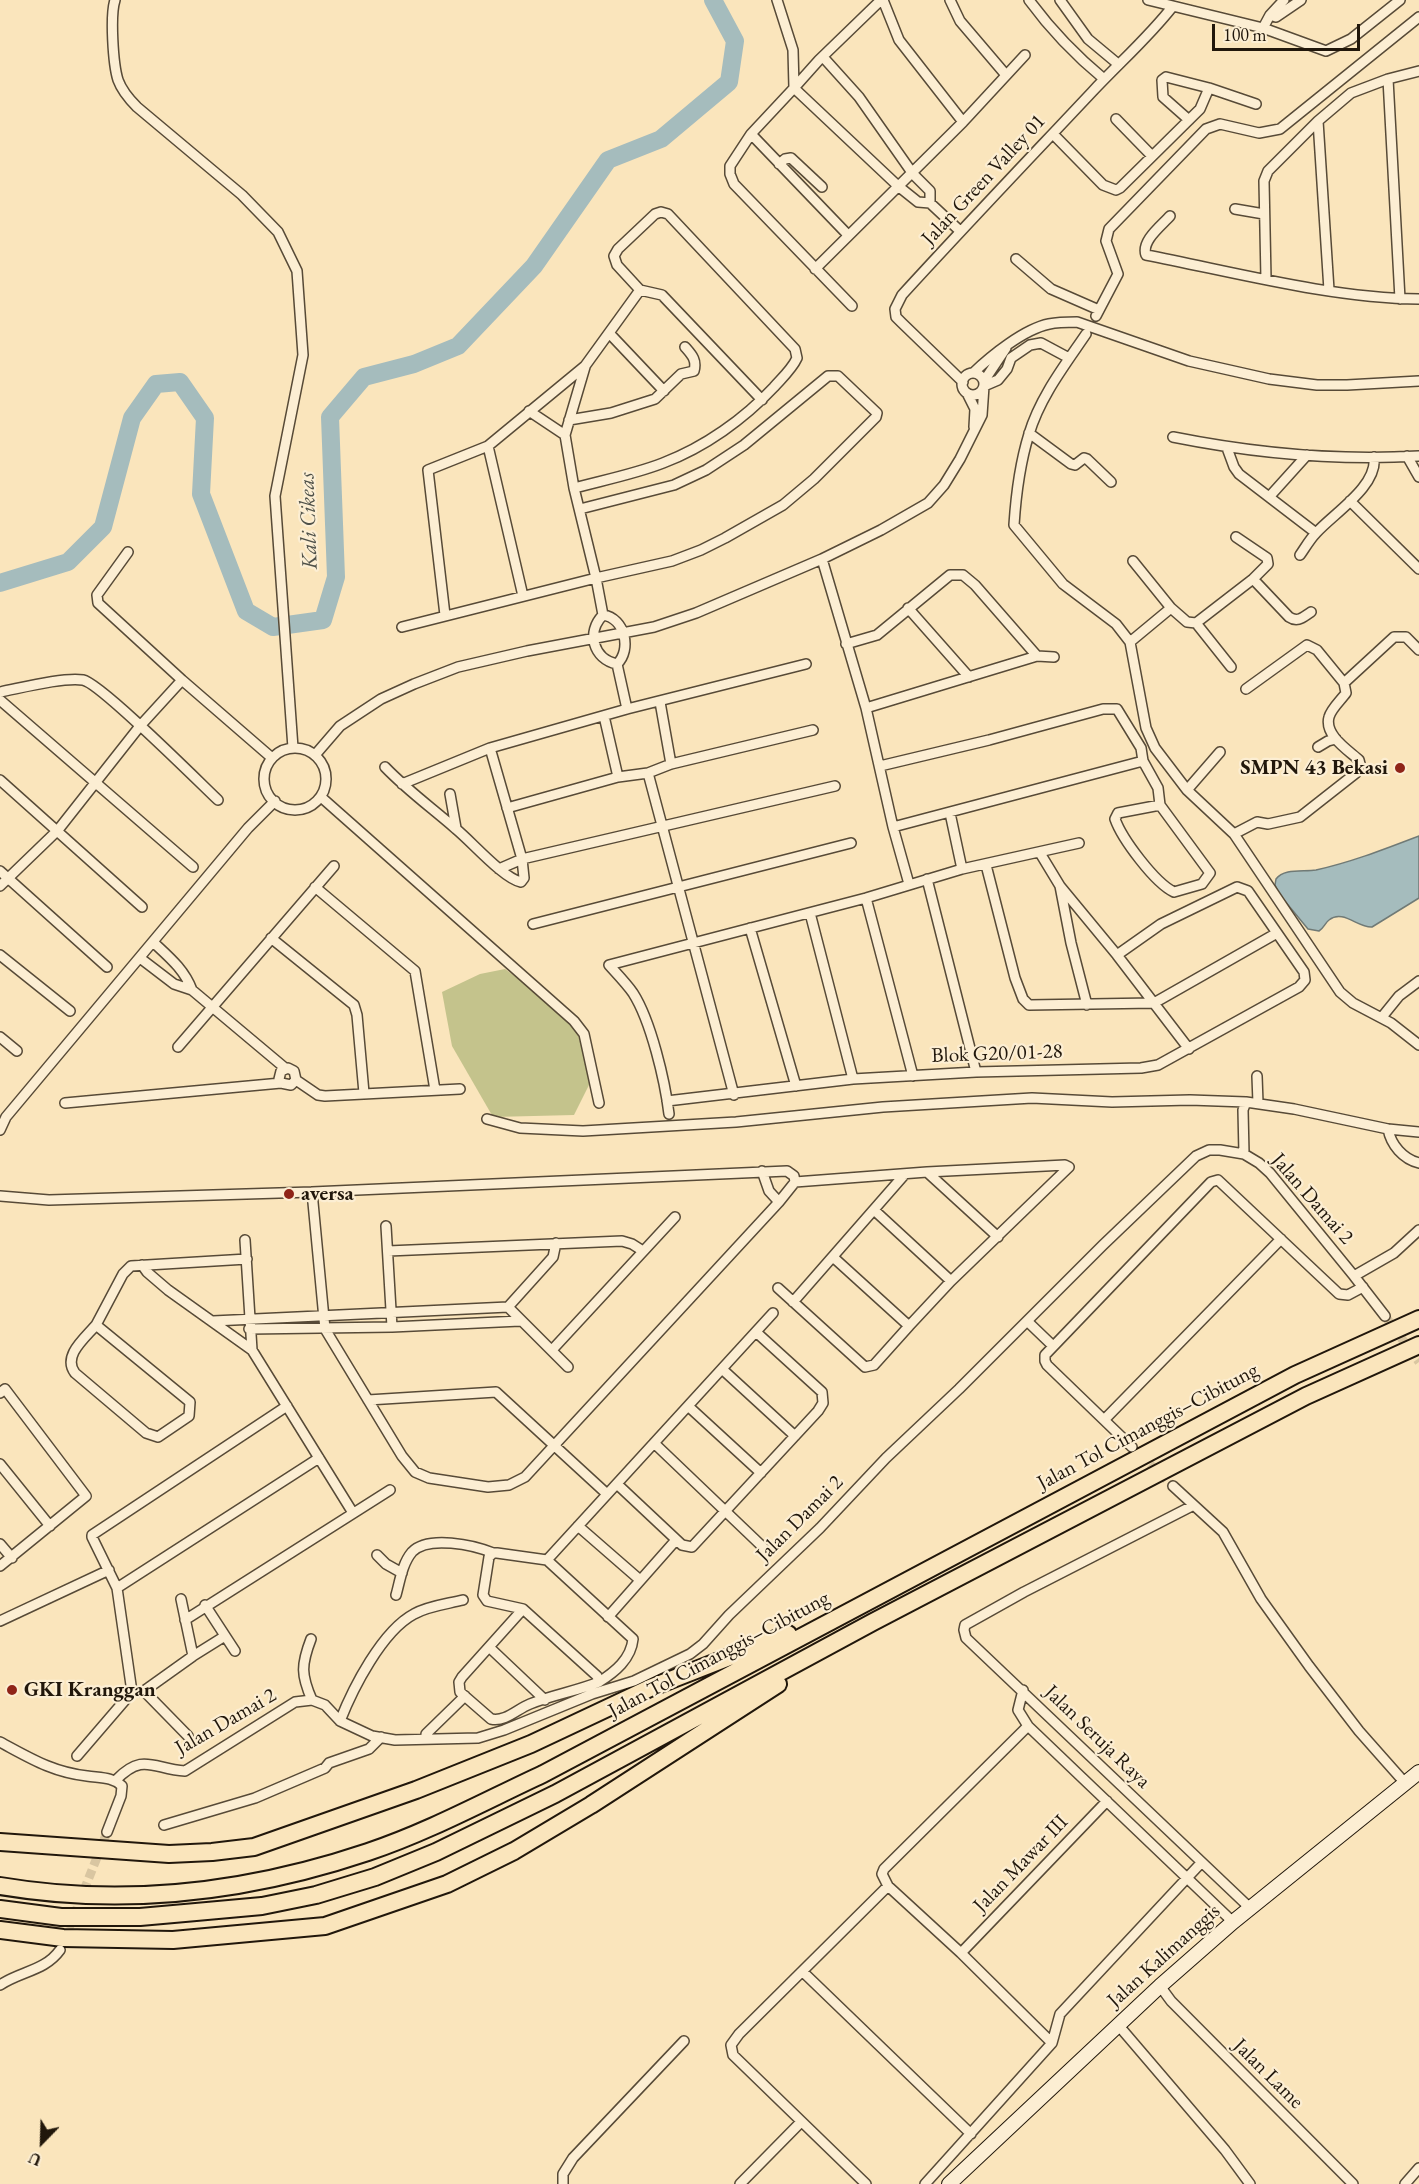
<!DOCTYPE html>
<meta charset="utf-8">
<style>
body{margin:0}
#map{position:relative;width:1419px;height:2184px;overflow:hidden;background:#fae5bc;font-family:"EB Garamond",serif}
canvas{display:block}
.north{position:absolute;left:12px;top:2112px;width:60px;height:60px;-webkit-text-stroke:4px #fceed3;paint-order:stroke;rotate:203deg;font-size:16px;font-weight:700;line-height:24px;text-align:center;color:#21170b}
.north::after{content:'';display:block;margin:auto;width:21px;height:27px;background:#21170b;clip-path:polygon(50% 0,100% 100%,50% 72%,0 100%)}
.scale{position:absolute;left:1212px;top:24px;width:148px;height:27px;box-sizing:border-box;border:3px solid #21170b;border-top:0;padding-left:8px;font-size:18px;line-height:21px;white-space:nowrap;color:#21170b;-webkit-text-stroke:4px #fceed3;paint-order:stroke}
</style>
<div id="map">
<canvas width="1419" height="2184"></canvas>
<div class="north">U</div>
<div class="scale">100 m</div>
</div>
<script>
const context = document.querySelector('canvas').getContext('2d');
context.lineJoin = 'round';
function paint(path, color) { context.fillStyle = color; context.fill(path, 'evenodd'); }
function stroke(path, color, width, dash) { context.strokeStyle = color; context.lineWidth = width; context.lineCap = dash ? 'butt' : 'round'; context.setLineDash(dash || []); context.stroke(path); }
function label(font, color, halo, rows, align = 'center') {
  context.font = font + ' "EB Garamond",serif'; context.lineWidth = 4.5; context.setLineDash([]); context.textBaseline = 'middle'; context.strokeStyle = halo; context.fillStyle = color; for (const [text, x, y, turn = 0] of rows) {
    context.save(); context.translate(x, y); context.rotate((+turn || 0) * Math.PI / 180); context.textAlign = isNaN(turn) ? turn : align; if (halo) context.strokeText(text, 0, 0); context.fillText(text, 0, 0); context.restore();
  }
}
paint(new Path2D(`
 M505,969l69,51 17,61 -17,34 -81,2 -41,-71 -10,-54 38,-18z`), '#c4c38c');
const water = new Path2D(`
 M1419,836v62l-47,29c-14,1 -29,-18 -43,-7 -4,3 -5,8 -10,11l-11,-2 -29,-35 -4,-9 1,-6c8,-11 27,-7 40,-9 36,-8 69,-21 103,-34z`);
paint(water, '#a5bcbd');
stroke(water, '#707a76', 1.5);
stroke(new Path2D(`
 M0,583l68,-21 35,-35 29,-109 24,-34 24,-2 25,36 -4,76 45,117 27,16 50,-7 13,-43 -6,-160 34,-40 50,-13 44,-18 76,-80 74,-106 53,-21 68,-57 6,-41 -22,-41`), '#a5bcbd', 18);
stroke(new Path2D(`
 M1385,1316l34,46
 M1140,1455l33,31
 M64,1941l43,-109`), '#d9c6a1', 9, [9, 4.5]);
const minor = new Path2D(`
 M115,0c-5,15 -2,64 3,80 4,11 11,19 19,27l105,88 36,37 19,39 6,84 -28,141 18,252
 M777,0l16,50 1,38 -43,46 -21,32v8l4,10 118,122
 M881,0l-62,60 -25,28 104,98 20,16 12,1 30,28
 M883,0l16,40 64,82
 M950,0l10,21 46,54
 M1029,0c22,30 46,55 75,79
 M1060,0l28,39 30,25
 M1148,0l115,28 63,23 25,-12 49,-39
 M1270,15l6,2 25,-17
 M1263,28l7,-13 14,-15
 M823,57l36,40 54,77 17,17v12
 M1388,79l12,220
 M1116,119l36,37
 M1189,120l-26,-23 -1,-17 4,-3 43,11 47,16
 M1318,121l11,169
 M751,134l97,101
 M1053,134l50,51 13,5 4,-2 80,-79 9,-21
 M779,164l6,-5 6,-1 31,29
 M1235,209l29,5
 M1170,216c-9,10 -29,25 -24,39 88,17 184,43 273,44
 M1016,259l35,30 48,21
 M815,269l148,-147 62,-67
 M1266,279l-2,-98 4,-10 50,-50 33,-28 37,-14 31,-8
 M1096,316l22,-42 -12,-33 3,-12 97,-100 14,-5 39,9 21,-4 139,-112
 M610,334l54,57
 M1086,334c-21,31 -46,63 -57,100 -9,29 -13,60 -15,91l49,59 53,40 14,18 16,86 9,20 32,42 47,44 106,158 13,11 38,20 28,22
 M585,367l-20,68 9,53 22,90 7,37
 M962 384a11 11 0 1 1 22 0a11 11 0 1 1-22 0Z
 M973,373c18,-17 51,-44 76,-49 9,-2 19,-2 28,-2l112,39 80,18 48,6h30l72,-4
 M984,381l22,-33
 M963,382l-61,-59 -6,-6 -1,-8 7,-14c63,-69 127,-136 190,-203 27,-29 57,-55 81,-86
 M967,393l8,16 -1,18
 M529,411l36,24
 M569,420l42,-7 44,-14 26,-25 13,-3c3,-11 -2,-16 -9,-24
 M1029,433l42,31 4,1 9,-7 3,1 24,23
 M1173,437c80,16 164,24 246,19
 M488,446l35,150
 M1227,448l7,19 5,7 77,59
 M1407,456l12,21
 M574,488c30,-8 61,-14 89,-25 42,-16 81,-44 111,-76 8,-9 18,-18 23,-29l-2,-9 -127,-135 -7,-2 -6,2 -37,35 -4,7 3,9 23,25 22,5 100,105
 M1270,496l37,-41
 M1350,501l69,68
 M128,552l-31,43 1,8 84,77 90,78
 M1300,555c5,-7 10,-16 16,-22 18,-20 62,-47 58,-76
 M822,559l44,149 27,119 16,57
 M1133,561l38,47
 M1253,579l36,38c9,6 14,0 22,-5
 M908,608l61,69
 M445,615l-17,-145 60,-24 97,-80 55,-76
 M603,615c22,3 29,35 14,49 -24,-5 -31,-32 -14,-49z
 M1196,623l35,44
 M402,627l194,-49 76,-17 29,-11 24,-12 58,-33 31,-26 62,-62 1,-4 -39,-37h-10l-84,69 -38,25 -32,15 -94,24
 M1130,642l41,-34 16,14 9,1 57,-44 15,-15 -1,-6 -31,-21
 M846,644l31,-9 73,-60h13l12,10 62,71
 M617,664l10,45
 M1344,683l50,-46h12l13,13
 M0,692c21,-4 63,-15 83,-12 17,3 115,101 135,120
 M0,700l193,167
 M660,702l11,62
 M866,708l171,-52 17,1
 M604,716l14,61
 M1318,747l10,-6 8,-2
 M264 779a31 31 0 1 1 62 0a31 31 0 1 1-62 0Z
 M315,755l25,-29 41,-27 33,-15 44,-17 69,-16 127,-24 42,-14 126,-54 59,-29 47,-27 16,-18 16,-26 22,-44 2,-29 14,-6 9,-11 4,-11 19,-13 11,-2 28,15
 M880,766l109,-26 114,-31h14l24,39 2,13 15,27 2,17 50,68 -8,11 -28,8c-19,-9 -52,-53 -59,-73l3,-6 42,-8
 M385,767c22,23 47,41 71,62 15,12 48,50 65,53l3,-4 -2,-19 -32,-111
 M648,773l86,322
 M0,780l142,127
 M402,784l88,-36 137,-39 179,-45
 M1187,790l33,-38
 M450,794l6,34
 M321,797l253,224 10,13 15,69
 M507,808l111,-31 30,-4 23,-9 142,-34
 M950,813l12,56
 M893,827l250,-66
 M1234,834l23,-12 11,2 32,-7 56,-44 4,-9 -1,-4c-11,-10 -35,-25 -30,-43 2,-8 12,-17 17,-24l-2,-10 -27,-33 -10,-5 -61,44
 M1040,853l20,33 57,69 72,94
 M986,865l29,113 8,21 6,6 125,-2 123,-70
 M499,869l23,-10 313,-73
 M0,871l107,96
 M927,879l49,193
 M0,886l58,-56 82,-104 42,-46
 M1060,886l11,57 16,62
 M315,887l100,84 20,119
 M866,898l47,178
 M810,913l43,166
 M533,924l318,-81
 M750,928l46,158
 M271,938l83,67 3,10 7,78
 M153,942c16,15 31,27 39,48
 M0,955l70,56
 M140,958l34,26 18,6 93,78
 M1382,1017l17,-21 20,-15
 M0,1037l17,14
 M178,1047l156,-181
 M1257,1076l1,27
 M296,1080l22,15 7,1 135,-7
 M667,1101l186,-22 123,-7 165,-4 17,-3 141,-78 6,-7 -1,-8 -56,-81 -11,-4 -76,37 -44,31
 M65,1103l216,-20 10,2 5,-5 -2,-9 -6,-3 -7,3 -2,8 2,4
 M669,1114c-4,-33 -18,-93 -36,-121 -7,-10 -16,-19 -24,-28l257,-67 96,-29 117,-26
 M487,1119l33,9 63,3 153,-9 147,-15 149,-9 80,4 78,-2 56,2 48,7 94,20 31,3
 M1388,1129c3,16 15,30 31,34
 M0,1130l6,-13 242,-289 27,-27
 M1244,1154l-1,-44 3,-8
 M762,1171l7,20 10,11
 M927,1172l71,65
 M795,1182l132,-10 138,-7 4,2 -118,114 -42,45
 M0,1196l49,4 263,-8 475,-21 7,5 1,6 -16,20 -254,275 -16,8 -21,2 -59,-9 -14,-6 -13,-16 -77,-127 -13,-137
 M874,1210l77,71
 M386,1226l6,101
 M245,1240l7,110 101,163
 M556,1243l-3,14 -45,50 60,60
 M388,1251l234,-10 10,3 11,7
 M142,1265l5,7 21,18 84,60
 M1354,1276l40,-23 25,-23
 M778,1288l87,79 9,-2 35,-39 -76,-69
 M793,1302l112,-128
 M213,1321l295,-14
 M1027,1321l26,25
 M96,1325l94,77 -1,14 -31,21 -12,-4 -71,-60c-13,-17 10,-35 21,-48z
 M96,1325l27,-51 8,-8 116,-7
 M249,1329l143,-2 128,-6
 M552,1350l123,-133
 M722,1369l73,67
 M0,1393l5,-4 81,107 -86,70
 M368,1400l128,-8 111,102
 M688,1406l73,67
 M1104,1420l177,-181
 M654,1443l113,108
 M1132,1447l-85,-82 -2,-4v-6l166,-173 7,-2 121,114 9,1 15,-8
 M0,1464l50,62
 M617,1484l65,61 10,2 126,-136 5,-8 -1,-11 -66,-60
 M1173,1486l50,46 38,67 48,67 50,65 46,52
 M1192,1506l-168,86 -59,33 -1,5 2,8 284,270
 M578,1526l62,54
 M0,1544l12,14
 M377,1555l9,9 16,9
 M547,1560l226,-247
 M117,1588l202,-130
 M396,1595c4,-14 6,-31 16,-43 16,-17 62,-7 81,1
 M181,1599l12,57
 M205,1605l30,46
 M523,1609l-61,68 -3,5 1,10 31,27c15,3 26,-10 39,-15 22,-9 47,-13 69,-22l-2,-6 -74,-67 -36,-8 -4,-6 6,-38 4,-4h4l50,7 86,79c-2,20 -18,33 -34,43
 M608,1617l68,-77
 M185,1620l205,-130
 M0,1621l109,-51
 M311,1639c-10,26 -10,36 1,61
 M489,1647l56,53
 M1023,1690l-5,20 10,16 205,196
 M144,1691l44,45
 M132,1692l-15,-104 -25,-51v-2l195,-129
 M340,1721c13,-33 42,-90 74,-107 14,-8 33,-10 49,-14
 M1028,1726l-144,143 -2,5 6,12 73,67 91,90
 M426,1734l39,-38
 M0,1742c30,16 52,30 87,34 13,2 26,1 35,10l-1,10 -14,36
 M77,1756l55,-64 12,-1 49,-35 32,-20
 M116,1780c27,-28 37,-11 69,-9l110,-69 17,-2 13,5 15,16 32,15 23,4 83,-2 26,-8 88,-36 42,-13 56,-27 13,-10 26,-29 91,-87 66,-70 73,-69 144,-144 93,-89 13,-6h11l24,4 15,9 11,10 84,103 31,40
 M164,1825l91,-27 70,-30 4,-5 40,-14 12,-12
 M961,1953l146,-152
 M803,1972l168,162
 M0,1985c21,-14 45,-14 60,-35
 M1160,1986l11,15 182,183
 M1119,2026l106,124 25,34
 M563,2184v-10l10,-16 111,-117
 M740,2184l61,-62
 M866,2184l-133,-129 -2,-10 8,-11 149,-148
 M925,2184l127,-141 8,-29 141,-151
 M1405,2184l14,-16`);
const secondary = new Path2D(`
 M949,2184l211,-198 73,-64 186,-150`);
const motorway = new Path2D(`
 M0,1842l169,12 43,-2 42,-5 162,-57 115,-46 119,-56 138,-54
 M0,1886c124,21 249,6 368,-34 60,-20 117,-51 175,-78l752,-399 124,-56
 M0,1909l61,8h79l56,-5 66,-6 54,-11 59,-18 61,-25 119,-58 318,-172 433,-226 113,-51
 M0,1930l63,8 110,2 152,-14 122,-42 67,-33 77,-46 187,-121`);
stroke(minor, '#574a37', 12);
stroke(secondary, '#21170b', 16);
stroke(motorway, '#21170b', 20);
stroke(minor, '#fceed3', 9);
stroke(secondary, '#fceed3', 14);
stroke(motorway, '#fae5bc', 16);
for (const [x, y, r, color] of [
 [1400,768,6,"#8f2418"],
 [289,1194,6,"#8f2418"],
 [12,1690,6,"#8f2418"]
]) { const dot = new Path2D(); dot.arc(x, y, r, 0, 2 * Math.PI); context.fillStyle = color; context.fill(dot); stroke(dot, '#fceed3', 2); }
label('21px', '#21170b', '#fceed3', [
 ["Jalan Green Valley 01",984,180,-47],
 ["Blok G20/01-28",997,1054,-2],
 ["Jalan Damai 2",1312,1199,49],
 ["Jalan Tol Cimanggis–Cibitung",1148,1427,-28],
 ["Jalan Damai 2",800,1519,-45],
 ["Jalan Tol Cimanggis–Cibitung",719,1655,-28],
 ["Jalan Damai 2",226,1722,-30],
 ["Jalan Seruja Raya",1097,1737,44],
 ["Jalan Mawar III",1021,1864,-46],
 ["Jalan Kalimanggis",1164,1956,-42],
 ["Jalan Lame",1268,2074,45]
]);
label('bold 21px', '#21170b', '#fceed3', [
 ["SMPN 43 Bekasi",1388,768,"right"],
 ["aversa",301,1194],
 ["GKI Kranggan",24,1690]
], 'left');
label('italic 22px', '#4f5149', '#fceed3', [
 ["Kali Cikeas",309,521,-92]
]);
</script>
